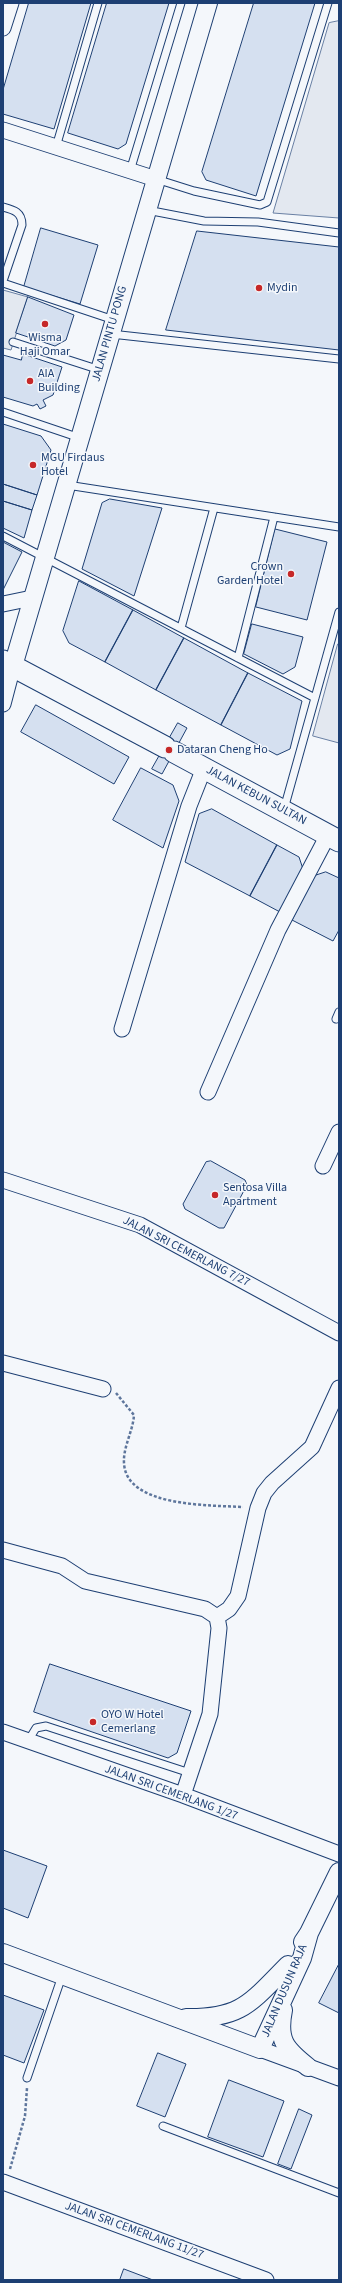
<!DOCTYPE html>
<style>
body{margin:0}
#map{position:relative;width:342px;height:2283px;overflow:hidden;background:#f4f7fb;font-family:"Source Sans 3",sans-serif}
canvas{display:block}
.frame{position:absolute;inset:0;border:4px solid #1d3f73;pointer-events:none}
</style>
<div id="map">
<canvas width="342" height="2283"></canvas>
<div class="frame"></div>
</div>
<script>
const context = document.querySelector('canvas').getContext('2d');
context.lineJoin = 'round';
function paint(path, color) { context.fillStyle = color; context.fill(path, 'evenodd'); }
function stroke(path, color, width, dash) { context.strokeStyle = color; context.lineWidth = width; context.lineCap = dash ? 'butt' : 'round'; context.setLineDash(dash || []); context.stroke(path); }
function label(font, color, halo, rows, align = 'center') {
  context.font = font + ' "Source Sans 3",sans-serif'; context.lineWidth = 3; context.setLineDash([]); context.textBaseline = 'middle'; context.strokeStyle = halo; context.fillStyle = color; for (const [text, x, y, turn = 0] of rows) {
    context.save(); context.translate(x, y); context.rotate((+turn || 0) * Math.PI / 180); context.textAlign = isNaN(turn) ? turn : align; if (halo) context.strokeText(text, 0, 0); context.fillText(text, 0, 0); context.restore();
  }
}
const parking = new Path2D(`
 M339,21v197l-66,-5 56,-190z
 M3,290l25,7 -17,53 -8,-2z
 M338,644h1v99l-26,-7z`);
paint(parking, '#e3e8f0');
stroke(parking, '#687fa3', 1);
const building = new Path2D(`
 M29,3h62l-37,126 -51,-15v-24z
 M107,3h62l-43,141 -8,5 -50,-16z
 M254,3h61l-59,193 -50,-16 -4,-8z
 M41,228l57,17 -18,59 -56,-17z
 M197,231l142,16v103l-173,-20z
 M28,297l46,18 -8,25 -11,6 -39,-13z
 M23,354l39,13 -9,28 -10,5 3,6 -6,3 -3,-5 -4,2 -30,-9v-42l18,5z
 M3,424l38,12 10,14 -14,45 -34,-11z
 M3,484l34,11 -5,15 -29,-9z
 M110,499l52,9 -28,88 -52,-27 20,-66z
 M3,501l29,9 -8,28 -21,-10z
 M275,529l52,13 -20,78 -51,-13z
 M3,542l19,10 -19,38z
 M79,581l54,29 -28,52 -36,-19 -6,-12z
 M133,610l51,28 -28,52 -51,-28z
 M252,624l51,13 -8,30 -12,7 -39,-20z
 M184,638l64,35 -27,52 -65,-35z
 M248,673l54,28 -12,48 -13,6 -56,-30z
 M36,705l93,52 -15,27 -93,-52z
 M178,723l9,5 -25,46 -10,-5z
 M141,768l32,17 6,16 -16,47 -50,-28z
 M212,809l65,36 -27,51 -65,-34 14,-48z
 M277,845l22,12 4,12 -23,43 -30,-16z
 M326,872l13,6v52l-6,11 -41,-21 22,-44z
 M211,1161l34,19 2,5 -23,43h-5l-34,-19 -2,-5 23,-42z
 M50,1664l141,47 -14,42 -9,5 -134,-46z
 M3,1850l44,16 -19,52 -25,-10z
 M339,1964v49l-20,-10z
 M3,1995l41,15 -20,53 -21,-8z
 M158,2053l28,11 -21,53 -28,-11z
 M229,2080l55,21 -21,56 -55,-20z
 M299,2109l13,6 -21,54 -13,-5z
 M124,2269l29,11h-33z`);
paint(building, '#d5e0f0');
stroke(building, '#1d3f73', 1);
const service = new Path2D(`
 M56,147l42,-144
 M130,171l51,-168
 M156,179l38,12 66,14 7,-3 61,-199
 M3,207c11,3 19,5 19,18l-19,56
 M147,210l57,11 54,1 81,11
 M3,283l111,37
 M111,334l228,25
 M13,342l87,28
 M3,412l77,26
 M67,485l272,42
 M3,536l312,162
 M181,628l33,-120
 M238,658l36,-141
 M284,809l55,-197
 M336,1019l3,-7
 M28,1741l8,-13 10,-2 144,47
 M27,2078l35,-102
 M163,2126l176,67`);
const minor = new Path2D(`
 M3,28l8,-25
 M3,130l153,49
 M3,604l29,-6
 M3,704l10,-38
 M122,1029l67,-223 15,-38
 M208,1092l70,-162 50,-95
 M323,1166l16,-34
 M3,1180l137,45 199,108
 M3,1363l100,26
 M3,1550l59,16 23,15 120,28 12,8 2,11 -9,86 -27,81
 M217,1617l12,-8 9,-13 20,-88 6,-15 8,-10 40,-36 27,-59
 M3,1732l180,63 156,59
 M260,2049l79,29
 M3,2182l263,98`);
const tertiary = new Path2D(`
 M13,666l195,-663
 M303,1942l6,-9 30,-61
 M3,1953l257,96 42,-91 7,-25
 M283,2010c-6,30 2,39 25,57
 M186,2018c56,1 65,-16 102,-53`);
const secondary = new Path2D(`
 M3,661l162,86
 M174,752l165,89`);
stroke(service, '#1d3f73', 9);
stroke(minor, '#1d3f73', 17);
stroke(tertiary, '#1d3f73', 20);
stroke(secondary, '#1d3f73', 23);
stroke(new Path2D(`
 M116,1393l18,22c-1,16 -11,32 -10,48 2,45 89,42 119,44
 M10,2169l15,-53 2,-28`), '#5e769c', 2.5, [3, 2]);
stroke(service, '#f4f7fb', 7);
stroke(minor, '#f4f7fb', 15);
stroke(tertiary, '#f4f7fb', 18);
stroke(secondary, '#f4f7fb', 21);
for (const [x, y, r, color] of [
 [259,288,4,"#c62828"],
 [45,324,4,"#c62828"],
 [30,381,4,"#c62828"],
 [33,465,4,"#c62828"],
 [291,574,4,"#c62828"],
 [169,750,4,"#c62828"],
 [215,1195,4,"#c62828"],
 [93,1722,4,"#c62828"]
]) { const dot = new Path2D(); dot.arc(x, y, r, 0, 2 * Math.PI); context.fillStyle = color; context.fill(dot); stroke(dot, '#f4f7fb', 1.5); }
label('12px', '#1d3f73', '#f4f7fb', [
 ["Mydin",267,288],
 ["Wisma",45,338,"center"],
 ["Haji Omar",45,352,"center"],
 ["AIA",38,374],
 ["Building",38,388],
 ["MGU Firdaus",41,458],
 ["Hotel",41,472],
 ["Crown",283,567,"right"],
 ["Garden Hotel",283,581,"right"],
 ["Dataran Cheng Ho",177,750],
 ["Sentosa Villa",223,1188],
 ["Apartment",223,1202],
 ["OYO W Hotel",101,1715],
 ["Cemerlang",101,1729]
], 'left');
label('12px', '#1d3f73', '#f4f7fb', [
 ["JALAN PINTU PONG",110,334,-74],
 ["JALAN KEBUN SULTAN",256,796,28],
 ["JALAN SRI CEMERLANG 7/27",186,1252,27],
 ["JALAN SRI CEMERLANG 1/27",171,1793,20],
 ["JALAN DUSUN RAJA",285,1991,-67],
 ["JALAN SRI CEMERLANG 11/27",134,2231,20]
]);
</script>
